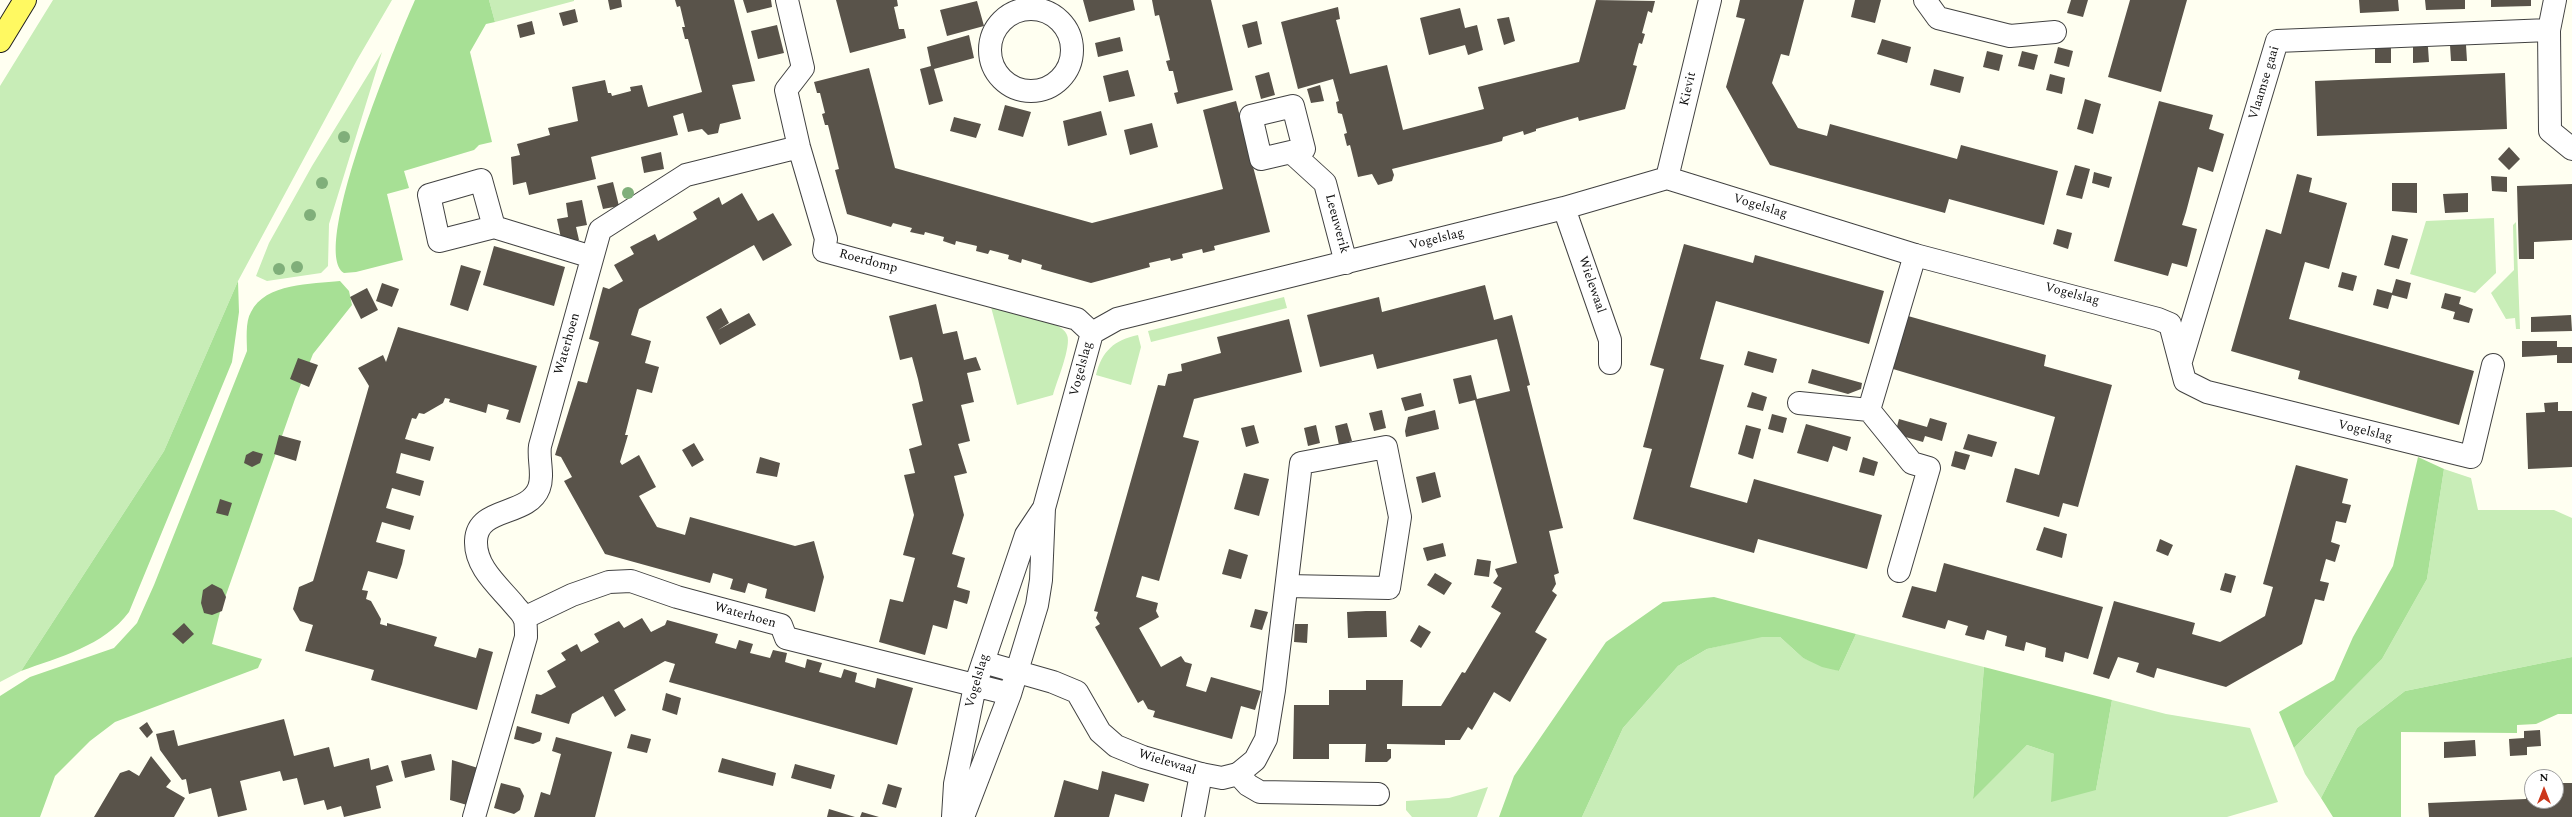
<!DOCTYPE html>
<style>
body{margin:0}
#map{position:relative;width:2572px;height:817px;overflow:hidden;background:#fffff1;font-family:Spectral,serif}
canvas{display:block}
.north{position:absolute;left:2524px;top:769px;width:40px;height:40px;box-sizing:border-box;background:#fff;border:1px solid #9f9f9f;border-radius:50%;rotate:0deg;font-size:11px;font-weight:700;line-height:16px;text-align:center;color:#0f0f0f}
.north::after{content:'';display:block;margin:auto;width:14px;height:18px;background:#cc371b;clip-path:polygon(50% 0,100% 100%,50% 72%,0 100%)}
</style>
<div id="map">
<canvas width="2572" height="817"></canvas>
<div class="north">N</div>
</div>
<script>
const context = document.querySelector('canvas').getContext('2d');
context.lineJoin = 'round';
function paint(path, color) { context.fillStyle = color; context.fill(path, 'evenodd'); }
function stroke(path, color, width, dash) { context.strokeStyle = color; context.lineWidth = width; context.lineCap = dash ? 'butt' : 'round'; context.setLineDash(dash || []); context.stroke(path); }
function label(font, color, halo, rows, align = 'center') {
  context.font = font + ' Spectral,serif'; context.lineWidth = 4; context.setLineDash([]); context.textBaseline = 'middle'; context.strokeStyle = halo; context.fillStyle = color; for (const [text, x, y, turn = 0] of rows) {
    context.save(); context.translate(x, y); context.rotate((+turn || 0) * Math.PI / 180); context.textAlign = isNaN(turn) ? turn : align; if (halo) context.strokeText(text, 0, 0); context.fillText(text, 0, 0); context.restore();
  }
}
paint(new Path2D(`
 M53,0h339l-35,60 -119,221 -74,170 -143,220 -21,11v-596z
 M489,0h85v1l-79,21z
 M382,52l-53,172 -1,42 -7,7 -54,8 -11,-5 13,-33 43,-77z
 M2494,218l2,55 -21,20 -65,-19 16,-53z
 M2516,222l4,107h-4l-1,-11 -9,1 -15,-26 23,-23 -1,-45z
 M1284,297l3,11 -136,34 -3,-11z
 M991,307l65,18c4,2 9,5 11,10 5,11 -11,48 -14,60l-36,10z
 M1138,335l3,12 -10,38 -35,-10c6,-24 18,-35 42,-40z
 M2444,469l27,9 7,32h76l18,8v139l-167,34 -48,37 -36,70 -16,-24 -11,-26 88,-89 45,-80z
 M1856,634l128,33 -11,131 54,-53 27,9 42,36 16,-90 54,14 84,14 28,74 -51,15h-645l41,-89 55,-62 29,-17 55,-13 18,1 23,21 36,13z
 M1488,787l-11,30h-65l-6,-7v-9l43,-3z`), '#c8edb7');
paint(new Path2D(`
 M415,0h74l6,22 -9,2 -16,28 22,90 -13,3 -5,5 -70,21 5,17 -22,6 16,66 -47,12 -12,1c-35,-23 55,-237 71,-273z
 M238,281l1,31 -7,50 -103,250c-25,34 -70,45 -108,59l143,-220z
 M340,281l9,10 3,14 -39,49 -18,45 -75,213 -8,32 50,15 -4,9 -143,54 -25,19 -35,35 -15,41h-40v-121l30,-19 84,-29 23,-25 17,-38 93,-234c0,-11 -2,-29 4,-39 14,-29 61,-28 89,-31z
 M2418,457l26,12 -17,110 -45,80 -88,89 -15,-36 55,-32 19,-43 40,-71z
 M1714,597l142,37 -17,37 -17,-4 -19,-9 -23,-21h-18l-55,12 -29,17 -55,62 -41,89h-83l15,-41 92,-134 57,-40z
 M2572,657v57h-14l-22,10 -19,1v8l-116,-1v85h-68l-12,-19 36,-70 48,-37z
 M1984,667l128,33 -16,90 -45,12 3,-48 -27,-9 -54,54z`), '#a7e095');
paint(new Path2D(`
 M608,0h13l1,7 -12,3z
 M675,0h59l21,81 -23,4 9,34 -21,5 -2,9 -10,2 -6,-6 -14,3 -5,-19 -10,3 5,19 -87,22 5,22 -67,16 -3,-13 -13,3 -2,-28 9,-2 -3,-11 33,-9 -2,-7 30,-7 -6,-34 33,-7 3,13h3l1,3 19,-5 -1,-4 12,-2 6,22 54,-15 -14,-53h-3l-3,-12h3l-5,-21 -3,1z
 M743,0h28l1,7 -25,6z
 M836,0h61l1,6 -4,1 5,22h5l2,9 -56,15z
 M1083,0h50l2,10 -46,12z
 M1152,0h59l22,90 -56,14 -3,-11 4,-1 -5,-21h-4l-3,-10 4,-1 -11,-45 -4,1z
 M1596,0l59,1 -3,12 -4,-2 -6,22 3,1 -3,10 -3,-1 -6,22 4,1 -12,43 -46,12 -1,-4 -42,12v2l-12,4 -1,-4 -20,6 -1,4 -11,3 -99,25 2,6 -2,6 -14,4 -6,-11 -14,3 -8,-32 -3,1 -3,-12 3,-1 -5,-19 -4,-1 -2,-11 3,-1 -6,-22 -35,10 -17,-67 57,-15 2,12 -4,1 14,54 37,-9 16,65 81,-21 -6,-22 101,-25z
 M1740,0h64l-15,56 -8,-2 -9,29 26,45 29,8 3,-12 127,35 4,-14 97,26 -14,54 -95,-26 -4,14 -175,-48 -44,-78 19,-68 -9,-2z
 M1855,0h26l-6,23 -24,-6z
 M2071,0h17l-5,17 -16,-4z
 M2130,0h57l-26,92 -53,-15z
 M2359,0h39l1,11 -39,2z
 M2425,0h40v9l-39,1z
 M2491,0h40v6l-40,1z
 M977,1l7,25 -37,10 -7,-26z
 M1460,8l5,20 12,-3 6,25 -15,5 -3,-10 -36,10 -9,-37z
 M575,9l3,13 -15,4 -4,-13z
 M1509,17l6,24 -11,4 -7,-26z
 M532,21l3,13 -15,4 -3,-13z
 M1257,21l5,23 -14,4 -6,-23z
 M777,25l7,28 -26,6 -7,-28z
 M969,35l5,23 -40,11 9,32 -14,4 -9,-36 11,-3 -4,-19z
 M1120,37l3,14 -25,6 -3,-14z
 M1882,39l29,8 -4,16 -30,-9z
 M2450,45h16l1,16h-16z
 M2058,47l15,4 -4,16 -15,-4z
 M2391,47v16h-16v-15z
 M2413,47h15l1,15 -16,1z
 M1987,51l16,4 -4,16 -16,-4z
 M2022,51l16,4 -4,15 -16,-4z
 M869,68l26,100 197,55 131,-34 -20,-79 33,-9 34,131 -56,14 1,4 -12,3 -1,-4 -20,5 1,4 -12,3 -1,-3 -21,5 1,4 -59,16 -50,-14 1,-4 -20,-6 -1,4 -13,-4 1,-4 -19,-5 -2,4 -12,-3 1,-5 -21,-5 -1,4 -12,-4 1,-4 -19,-5 -1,3 -14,-3 2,-4 -19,-5 -2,4 -44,-13 -12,-44 4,-1 -11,-44h-3l-3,-11 3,-1 -5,-20h-3l-3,-11z
 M1934,69l30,8 -4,16 -30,-8z
 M1128,70l7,26 -26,6 -6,-26z
 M1269,72l6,23 -14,4 -6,-23z
 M2505,73l2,56 -190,7 -2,-55z
 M2050,74l15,4 -3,16 -16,-4z
 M1320,85l4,16 -13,2 -4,-14z
 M2085,99l16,5 -8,30 -16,-5z
 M2159,101l54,14 -4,14 15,5 -11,38 -15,-5 -12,45 -4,13 15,4 -10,38 -15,-4 -4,13 -54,-15z
 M1005,105l26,7 -8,25 -25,-7z
 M1101,111l6,24 -39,11 -5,-25z
 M954,117l27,7 -5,14 -26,-7z
 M1152,123l6,24 -28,8 -6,-25z
 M2509,147l11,12 -11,11 -11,-11z
 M661,152l3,17 -20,4 -3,-16z
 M2075,165l15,4 -8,30 -16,-4z
 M2094,172l18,5 -3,11 -17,-5z
 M2297,174l15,4 -3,14 38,11 -18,66 -24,-7 -16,57 185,52 -15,54 -161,-46 2,-8 -69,-20 35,-122 15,5z
 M2491,176l16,1v15l-15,-1z
 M613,182l6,24 -16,3 -6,-23z
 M2392,183h25v30l-25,-2z
 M2572,184v56l-38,2v17h-15l-2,-73z
 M742,193l16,28 15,-8 19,32 -29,16 -9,-16 -115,64 -8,26 20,6 -6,22 14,4 -7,26 -15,-4 -12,46h3l-8,27 2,3 17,-10 17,32 -17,9 18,31 28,8 5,-18 105,29 19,-5 10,36 -9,35 -50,-14 2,-9 -19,-6 -3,10 -15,-4 3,-10 -20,-6 -3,10 -105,-29 -41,-73 8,-4 -11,-20 -6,-2 23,-74 9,2 12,-41 -10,-3 14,-52 6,2 14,-8 -9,-16 20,-11 -4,-7 25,-13 3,7 39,-22 -4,-7 26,-15 3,8z
 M2468,193v19l-23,1 -2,-19z
 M582,200l5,25 -11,2 3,13 -17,3 -5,-24 11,-2 -2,-14z
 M2057,229l15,4 -4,16 -15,-5z
 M2392,235l16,4 -9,30 -15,-4z
 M1684,244l69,19 2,-8 129,36 -15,53 -153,-43 -16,58 24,6 -34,122 57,16 7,-24 128,36 -15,54 -109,-30 -4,14 -121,-34 19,-70 -9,-2 21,-78 -14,-4z
 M494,246l71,21 -11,39 -71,-21z
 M461,265l20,6 -13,40 -18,-6z
 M2342,272l15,4 -4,15 -15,-4z
 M2396,279l15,4 -4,16 -15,-4 -4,14 -15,-4 4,-16 15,4z
 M382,283l17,6 -7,18 -16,-6z
 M1485,285l9,35 18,-5 18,70 -3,1 36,142 -14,3 10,42 -5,2 2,9 -4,7 5,4 -22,37 12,7 -37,63 -16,-10 -22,38 -4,-3 -8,13h-15v5l-58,-1v5h4v9l-4,4h-22l1,-18h-37v15h-36l1,-54h35v-15h37v-10h37l-1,26h39l21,-34 3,1 36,-60 -10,-6 11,-19 -9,-5 5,-7 -3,-7 22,-6 -42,-163 -16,4 -6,-25 18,-4 6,24 33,-8 -13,-52 -120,30 -4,-15 -53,13 -13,-52 72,-18 3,15z
 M367,288l11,22 -17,9 -11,-22z
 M2445,293l16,4 -2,7 14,5 -4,14 -16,-4 2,-7 -14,-4z
 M936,304l7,30 14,-3 7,29 12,-3 5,13 -14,3 7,29 -13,3 9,36 -12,3 9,29 -13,3 10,39 -12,39 13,4 -8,29 13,4 -1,6 -2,7 -13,-4 -7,29 -14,-4 -8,30 -46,-13 11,-43 13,3 12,-44 -12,-3 11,-40 -10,-40 11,-2 -6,-24 13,-4 -10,-41 11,-3 -5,-22 -6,-22 -12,3 -11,-44z
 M721,308l8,15 -11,7 31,-17 7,12 -36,20 -14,-28z
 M2571,315l1,16 -41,1v-15z
 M1908,316l138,39 -2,11 68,19 -34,122 -15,-4 -4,14 -53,-15 9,-34 24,7 16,-58 -162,-48z
 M1289,319l13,53 -108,27 -11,38 16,4 -40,140 -17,-5 -6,21 22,6 -2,8 3,6 -20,11 22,39 20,-11 4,6 7,2 -6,22 20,6 5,-15 50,14 -6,19 -14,-4 -9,33 -79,-22 2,-6 -7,-2 -5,-9 -5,3 -43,-76 5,-3 -4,-6 2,-6 -4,-1 64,-226 7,1 3,-12 14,-3 -1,-7 40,-11 -4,-16z
 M398,327l139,39 -17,57 -14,-4 3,-9 -21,-6 -2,9 -37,-11 1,-3 -5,-1 -2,5 -19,11 -5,-1 -3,6 -4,-1 -7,21 29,8 -4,14 -29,-8 -5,20 28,8 -4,15 -28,-8 -6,20 28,8 -4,14 -28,-8 -6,20 29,8 -3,14 -5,15 -29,-8 -6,19 6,1 -2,8 5,2 10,18 -1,5 7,2v-3l50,14 -3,9 42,12 3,-10 14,4 -16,58 -106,-30 3,-10 -69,-19 8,-26 -13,-4 -7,-12 6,-22 14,-6 1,-3 55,-192 -11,-18 25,-13 3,7z
 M2522,341h35v6h15v16h-15v-8l-35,2z
 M1748,351l29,8 -4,14 -29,-8z
 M298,358l20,7 -9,22 -19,-8z
 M1812,369l50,14 -1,6 -13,5 -40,-11z
 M1752,392l15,5 -4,14 -16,-4z
 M1421,393l3,13 -19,5 -4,-13z
 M2558,402v9h14v56l-44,2 -2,-56 19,-1 -1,-9z
 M1382,410l4,18 -12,3 -5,-18z
 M1435,410l4,19 -33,8 -1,-6 3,-14z
 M1772,414l15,4 -4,15 -15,-4z
 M1930,418l17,5 -5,18 -17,-5 -2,6 -28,-8 4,-15 28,8z
 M1347,423l5,18 -13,4 -4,-19z
 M1806,424l45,13 -4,14 -14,-5 -5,16 -31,-9z
 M1254,425l5,18 -13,4 -5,-19z
 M1316,425l4,18 -12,3 -4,-18z
 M1746,425l15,4 -8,30 -15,-5z
 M1968,434l29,8 -5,15 -29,-8z
 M279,435l22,6 -5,20 -22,-7z
 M694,443l10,17 -12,7 -10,-17z
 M253,451l10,3 -3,9 -8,4 -8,-4 2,-8z
 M1955,451l15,4 -5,15 -14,-4z
 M760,457l20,6 -3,14 -21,-4z
 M1863,457l15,5 -4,14 -15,-4z
 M2296,465l52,14 -6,24 9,2 -5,18 -10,-2 -5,21 9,3 -5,17 -9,-3 -6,22 9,2 -5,18 -9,-2 -13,45 -76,43 -69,-19 -3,10 -18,-6 3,-9 -21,-6 -9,22 -16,-5 21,-73 81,22 -3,11 28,8 45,-26 8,-29 -10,-3z
 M1435,472l6,25 -19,6 -6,-26z
 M1244,473l25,6 -10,37 -25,-7z
 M220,499l12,4 -4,13 -12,-3z
 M2044,527l23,7 -5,24 -26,-8z
 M2160,539l13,6 -5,11 -12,-5z
 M1443,543l3,13 -19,5 -4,-13z
 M1229,549l19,6 -7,24 -19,-5z
 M1477,559l14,2 -2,16 -15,-2z
 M1944,563l159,44 -15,52 -23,-7 -2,10 -18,-5 1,-9 -20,-6 -2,9 -19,-5 2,-10 -20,-6 -3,10 -19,-5 3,-9 -20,-6 -3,9 -43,-12 10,-31 24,6z
 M1435,573l17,10 -8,12 -17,-10z
 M2225,573l11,3 -5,17 -11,-3z
 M212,584l10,5 4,8 -4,14 -10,4 -8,-2 -3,-10 2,-13z
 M1255,609l13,3 -6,18 -12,-3z
 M1366,611h20l1,26 -39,1 -1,-26z
 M642,618l9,14 14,-7 2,-5 51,14 -3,9 21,6 3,-9 14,4 -3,9 20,5 3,-8 14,3 -2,9 20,6 2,-9 15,4 -3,9 22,6 3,-9 13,4 -2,9 20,6 2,-10 36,10 -16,57 -228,-63 6,-18 -10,-3 -51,29 12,20 -11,7 -12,-21 -31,18 -3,10 -38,-11 5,-19 5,1 15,-8 -9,-16 19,-11 -5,-7 16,-9 4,8 18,-10 -5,-8 25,-13 5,7z
 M184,623l10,11 -11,10 -11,-10z
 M1295,624h13l-1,19 -13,-1z
 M1419,625l12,7 -10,16 -11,-7z
 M666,693l15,5 -4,17 -15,-5z
 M284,719l10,37 35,-9 5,20 35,-9 2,12 17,-5 5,16 -17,5 5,22 -37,9 -3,-11 -14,4 -3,-10 -20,5 -7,-27 -14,3 -3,-10 -40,10 7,29 -29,7 -7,-29 -22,6 -3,-15 -4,1 -22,-30 -4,-16 18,-4 4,16z
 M147,722l6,10 -6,6 -8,-10z
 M517,726l25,7 -2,8 -7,3 -19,-5z
 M2540,730l1,16 -14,1v8l-17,1 -1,-17 15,-1v-7z
 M631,734l20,5 -4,14 -20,-5z
 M556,737l56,15 -17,65h-61l7,-25 9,3 11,-41 -9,-3z
 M2475,740l1,16 -32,2v-16z
 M431,754l4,16 -30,8 -4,-17z
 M151,756l20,25 -5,6 19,11 -11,19h-80l26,-44 9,-3 10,6z
 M722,758l54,15 -3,13 -55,-14z
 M452,760l26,8 -11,37 -17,-5z
 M795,764l40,11 -4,14 -40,-11z
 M1102,771l47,13 -5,18 -29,-8 -6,23h-55l10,-37 34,10z
 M501,783l19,5 4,8 -4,14 -6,4 -20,-6z
 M2556,783h16v34h-143l-1,-14 98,-4v-15h6v17h24z
 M888,784l14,4 -6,20 -14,-4z
 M829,809l26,8h-28z
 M862,812l17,5h-19z`), '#59534a');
const lane = new Path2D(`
 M1799,403l70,7 43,53 17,5 -30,103
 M1869,410l46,-155
 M1238,774l17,-14 11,-21 8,-49 27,-227 85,-16 14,70 -11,71 -102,-2
 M1193,817l8,-43`);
const street = new Path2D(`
 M787,0l16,68 -17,22 13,57 27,92 -2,12 253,68 15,14
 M1925,0l13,18 72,18 45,-4
 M990 50a41 41 0 1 1 82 0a41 41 0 1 1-82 0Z
 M2549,30l6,-30
 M1291,152l13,-3 -11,-43 -42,10 10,43 30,-7 34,31 21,80
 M1667,178l43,-178
 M1564,208l46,132v23
 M494,227l-13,-47 -52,15 10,46 55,-14 98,30
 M2181,361l96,-320 272,-11 1,101 22,18
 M524,618l48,-23 37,-13 22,-1 46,16 104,28 5,13 224,56
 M983,662l70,20 24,10 23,40 16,14 27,11 58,17 21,4 16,-4 10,11 12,7 118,2
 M474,817l52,-180c0,-6 0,-12 -1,-18 -2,-4 -6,-9 -9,-12 -16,-20 -41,-39 -40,-66 1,-35 52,-24 63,-53 5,-13 -1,-29 1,-42l60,-216 86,-55 113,-28
 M953,817l2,-33 20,-98 51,-151 18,-27
 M963,817l47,-123 27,-89 4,-25 3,-72 48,-175 25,-14 447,-111 103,-30 248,77 243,64 12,5 15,57 22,11 264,65 22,-92`);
const primary = new Path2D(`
 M0,41l25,-41`);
stroke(lane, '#424242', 24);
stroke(street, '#424242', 24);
stroke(primary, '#202020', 24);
stroke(lane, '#fff', 22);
stroke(street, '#fff', 22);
stroke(primary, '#fff961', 22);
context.fillStyle = '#80af7a';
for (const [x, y] of [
 [344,137],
 [322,183],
 [628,193],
 [310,215],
 [297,267],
 [279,269]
]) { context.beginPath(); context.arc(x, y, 6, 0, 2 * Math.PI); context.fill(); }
label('13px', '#0f0f0f', '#fff', [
 ["Vlaamse gaai",2265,83,-73],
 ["Kievit",1689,89,-77],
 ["Vogelslag",1760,207,17],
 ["Leeuwerik",1336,224,75],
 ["Vogelslag",1437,240,-14],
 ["Roerdomp",868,262,15],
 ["Wielewaal",1591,285,71],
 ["Vogelslag",2072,295,15],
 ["Waterhoen",568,344,-74],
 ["Vogelslag",1082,369,-75],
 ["Vogelslag",2365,432,14],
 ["Waterhoen",745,616,16],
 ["Vogelslag",978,681,-74],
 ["Wielewaal",1167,763,17]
]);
</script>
